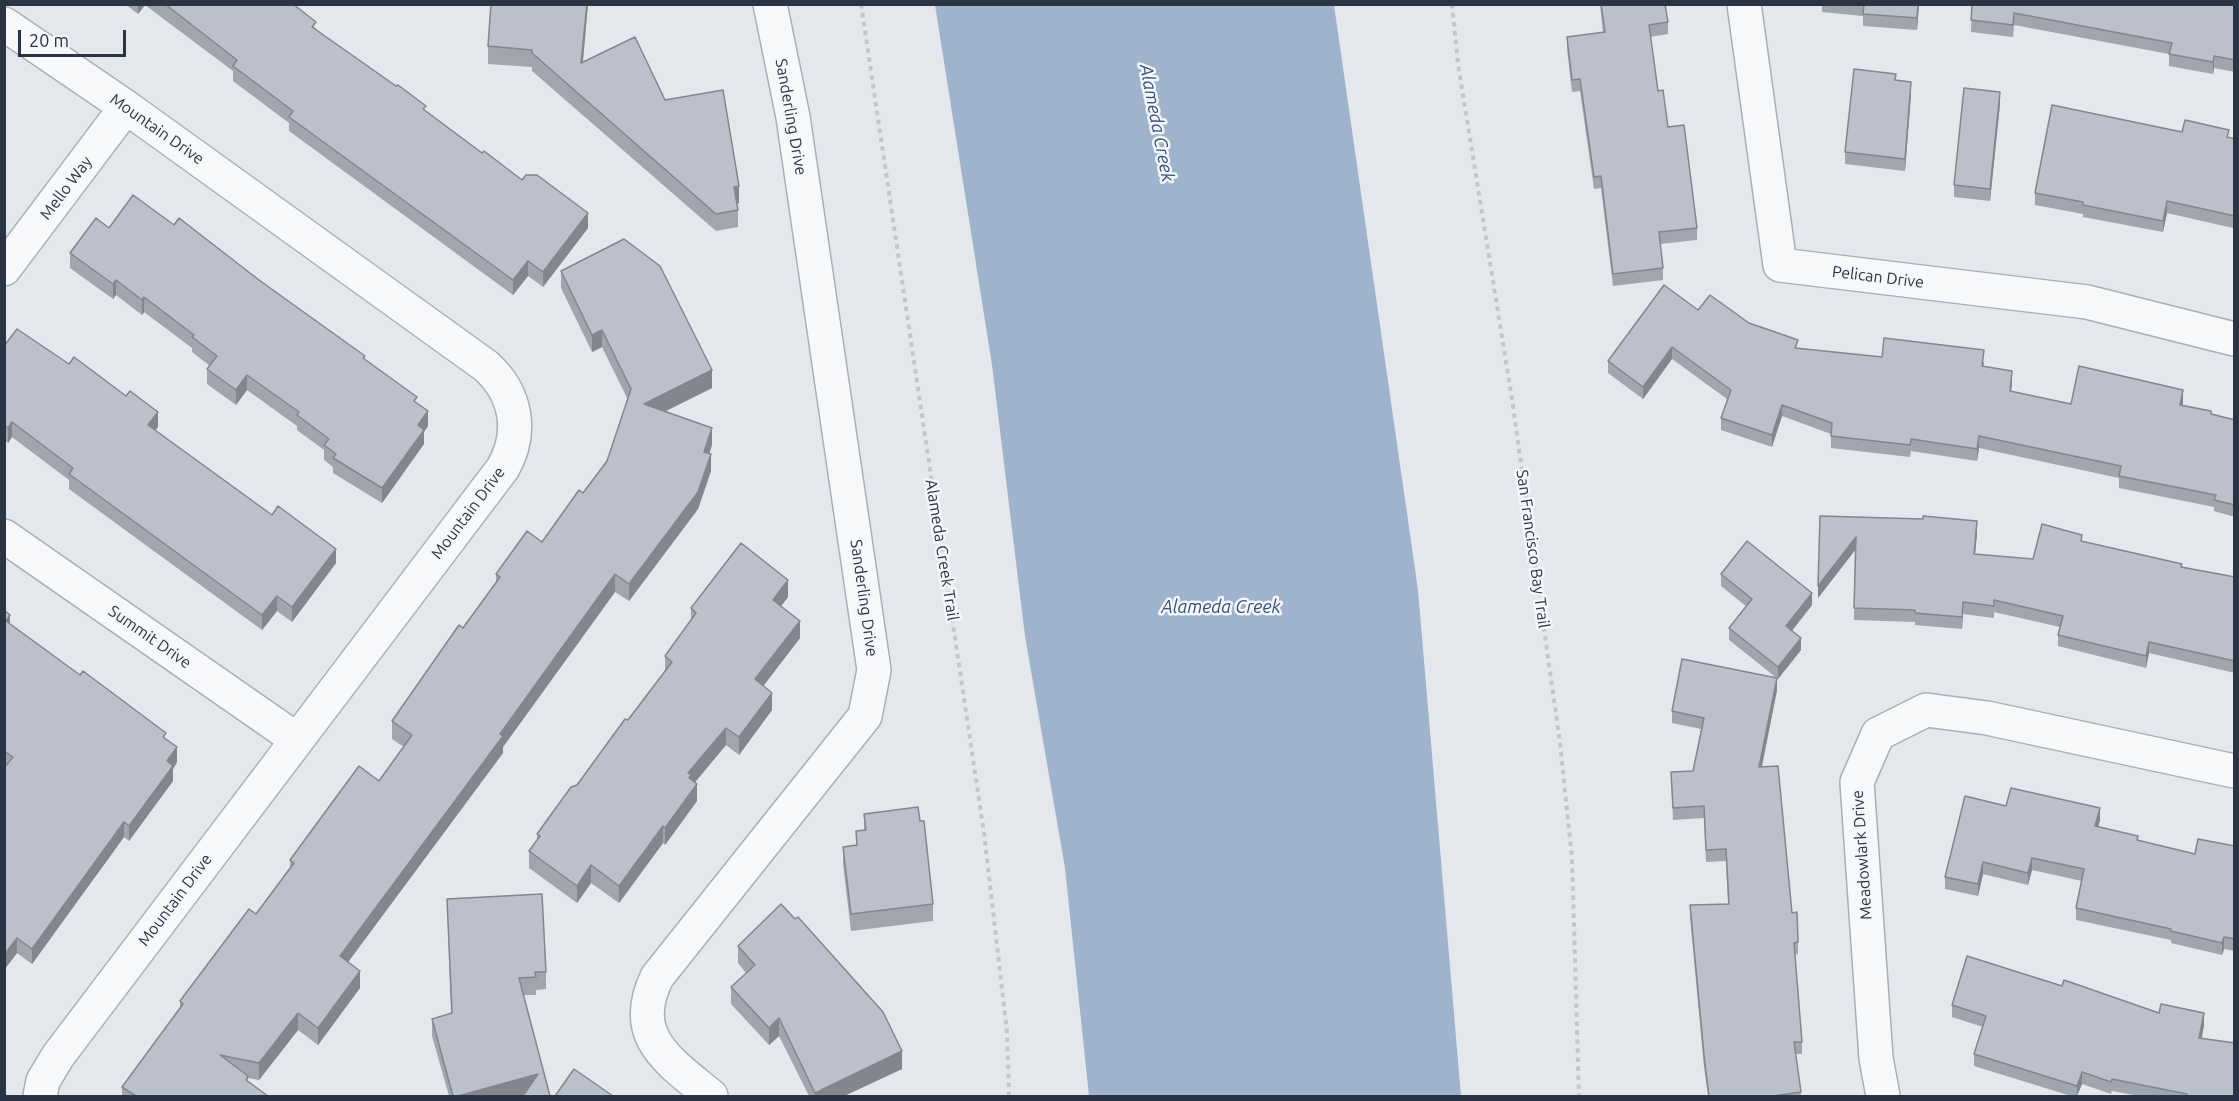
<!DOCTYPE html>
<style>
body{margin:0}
#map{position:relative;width:2239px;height:1101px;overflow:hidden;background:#e4e7ec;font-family:Ubuntu,sans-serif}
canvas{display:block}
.frame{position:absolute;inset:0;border:6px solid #2b3445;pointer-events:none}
.scale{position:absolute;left:18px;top:30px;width:108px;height:27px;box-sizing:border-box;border:3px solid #2b3445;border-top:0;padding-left:8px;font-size:18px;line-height:21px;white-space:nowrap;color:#2b3445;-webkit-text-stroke:4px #f4f6f9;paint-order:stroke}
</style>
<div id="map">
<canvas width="2239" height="1101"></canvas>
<div class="frame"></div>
<div class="scale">20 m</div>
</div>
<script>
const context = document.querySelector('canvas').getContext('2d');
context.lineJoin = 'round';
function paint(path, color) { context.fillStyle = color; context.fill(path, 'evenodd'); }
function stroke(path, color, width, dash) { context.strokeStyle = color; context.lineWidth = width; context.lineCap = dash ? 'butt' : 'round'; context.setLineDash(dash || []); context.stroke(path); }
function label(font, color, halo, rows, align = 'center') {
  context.font = font + ' Ubuntu,sans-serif'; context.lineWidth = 5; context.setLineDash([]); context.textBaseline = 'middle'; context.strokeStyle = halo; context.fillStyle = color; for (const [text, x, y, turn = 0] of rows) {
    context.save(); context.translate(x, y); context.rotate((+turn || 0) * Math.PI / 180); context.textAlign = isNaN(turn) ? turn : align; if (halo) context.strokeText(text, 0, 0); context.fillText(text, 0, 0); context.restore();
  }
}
paint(new Path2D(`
 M935,5h399l84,585 43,506h-372l-24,-228 -40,-232 -33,-271z`), '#9fb4cc');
const street = new Path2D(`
 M1744,4l36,261 307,37 147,37
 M4,24l122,83 360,259c31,28 37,67 17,102l-445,588 -15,25 -3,15
 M4,269l122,-162
 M4,536l292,203
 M711,1096c-42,-35 -83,-59 -54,-119l208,-261 9,-46 -81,-553 -23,-113
 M1883,1096l-7,-38 -19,-276 21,-48 48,-24 61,8 247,53`);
stroke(street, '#a9aeb7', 36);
stroke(new Path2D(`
 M861,4l123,829 23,199 2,64
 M1452,4l6,60 54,335 48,344 12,115 7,238`), '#c2c5cb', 4, [4.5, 4.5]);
stroke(street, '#f7f8fa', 33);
paint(new Path2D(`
 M125,4h171v3l20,22 166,124 106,75 -45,59 -15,-11 -15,19 -224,-164v-8l-56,-42v-10l-88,-66 -7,9z
 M491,4h97l-5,58 82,38 74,103 -2,1 1,6v17l-22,4 -184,-160v-4l-44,-3v-18z
 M1600,4h65l3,18v12l-18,3 8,54 39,137v12l-37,4 3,24v12l-50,6 -12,-98 -7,1 -14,-98 -8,1 -5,-43v-12l36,-5z
 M1822,4h97l-2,26 -54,-4v-10l-41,-4z
 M1972,4h263v68l-21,-4 -1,6 -44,-8v-12l-155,-29 -1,12 -42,-5z
 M1911,94l-6,77 -60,-7v-12z
 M2000,104l-10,97 -36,-4v-12z
 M2182,132l53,7v97l-2,-1v-7l-66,-15 -4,19 -80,-15v-3l-48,-9v-12z
 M174,225l85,55 106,79 52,44 11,23 -4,6v12l-42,59 -49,-30v-6l-9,-7v-10l-27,-20v-4l-50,-36 -11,15 -29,-21v-15l3,-3 -18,-14v-4l-48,-36 -2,3 -26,-20 -3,4 -43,-31v-15l39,-25z
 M561,271l151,117 -47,23 47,34 -3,9 2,17 -13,38 -69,92 -14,-9 -112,155v6l-155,209 12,26 -42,57 -20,-15 -39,50 -11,-2v4l20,14h-146v-9l58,-79v-7l76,-87 34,-47v-7l89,-79 25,-34 -12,-8v-18l104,-138v-9l46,-32 41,-49 24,-32 21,-61 -26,-53 -10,5 -31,-64z
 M1698,310l51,13 49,25 84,9 102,5v5l28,16 -1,8 60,13 112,-2v3l52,15v97l-21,-6v-4l-95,-19v-10l-140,-30 -2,13 -66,-10 -1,6 -79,-9v-14l-49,-18 -10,31 -51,-17v-12l6,-19 -55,-40 -29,40 -35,-26v-12z
 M4,346l154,81 -3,3 181,133 -44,59 -15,-11 -15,19 -193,-141v-9l-57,-43 -4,6 -4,-3z
 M1820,516l103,3 54,14 -2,21 58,5 49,-18 100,26 53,10v96l-86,-20 -3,15 -88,-22v-11l2,-8 -66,-15v6l-31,-4 -1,15 -47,-4v-3l-61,-2 1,-70 -37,48z
 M1721,574l91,31 -20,26 9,19 -23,29 -49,-39v-12l18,-21 -26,-21z
 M788,597l-7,9 19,32 -37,48 9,24 -33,45 -13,-10 -31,37 2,19 -32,44 -2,-2 -44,60 -28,-20 -14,20 -48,-35v-17l8,-11v-6l40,-49 88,-114v-15l26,-35v-13z
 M4,610l6,14 156,115 11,23 -4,7v12l-44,60 -5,-4 -92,127 -15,-11 -13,17v-202l2,-1 -2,-1z
 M1777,690l-15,77 36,175v12l-3,1 7,87v12h-6l5,42h-93l-4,-29 -14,-150v-12l38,-1 -2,-43 -20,1 -2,-44 -31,2 -2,-48 22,-1 8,-42 -29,-6v-12z
 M2006,806l94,14 -2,7 40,14 57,13 40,-8v105l-11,-2 -2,6 -51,-12v-3l-95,-20v-12l6,-27 -50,-11 -4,15 -45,-11 -5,22 -33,-7v-12z
 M864,814l56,7 13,83v17l-82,10 -8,-67v-17l13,-2v-14l8,-1z
 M447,899l99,73v17l-10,1v5h-13v101h-74l-17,-60v-17l19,-6z
 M738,946l164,123 -58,27h-35l-30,-60 -10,9 -38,-41v-17l15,-14 -8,-10z
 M2062,986l142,39 -2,13 33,58h-96l-27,-5 -1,3 -29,-10 -5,12h-6l-97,-30v-12l9,-27 -31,-10v-12z`), '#a1a5ae');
paint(new Path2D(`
 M138,4l7,1 -7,9z
 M587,4h1l-7,76v-17z
 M1918,4h1l-2,26v-12z
 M2214,56v12l-1,6v-12z
 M1911,82v12l-6,77v-12z
 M2000,92v12l-10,97v-12z
 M739,186v17l-5,1v-17z
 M2167,201v12l-4,19v-11z
 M588,213v15l-45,59v-15z
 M528,261v15l-15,19v-15z
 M116,280v15l-3,4v-15z
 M144,297v15l-2,3v-15z
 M602,330v17l-10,5v-17z
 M1672,347v12l-29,40v-12z
 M712,370v18l-68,34v-18z
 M2012,371v12l-2,20v-12z
 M247,375v15l-11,15v-15z
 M2183,390v12l-3,15v-12z
 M1782,405v11l-10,31v-12z
 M428,411v15l-4,6v12l-42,59v-15l36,-63z
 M158,412v15l-10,13v-15z
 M12,422v15l-4,6v-15z
 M712,428v17l-8,24v-17z
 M1979,436v12l-2,13v-12z
 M711,454v17l-13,38 -69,92v-17z
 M1977,521v12l-3,33v-12z
 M1856,537v12l-38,49v-12z
 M336,549v14l-44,59v-15z
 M615,574v18l-112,155v6l-163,220v-17z
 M788,580v17l-15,20v-17z
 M1812,593v12l-26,33v-12z
 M277,596v15l-15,19v-15z
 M1963,602v12l-1,15v-12z
 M10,615v15l-4,-9z
 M800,621v17l-45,59v-18z
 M1801,638v12l-23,29v-12z
 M2149,642v11l-3,15v-12z
 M1777,678v12l-18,89v-12z
 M772,693v17l-33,45v-18z
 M726,728v17l-35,42 -3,-14z
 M177,747v15l-4,7v12l-44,60v-15l38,-65z
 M697,784v17l-32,44v-17z
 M2100,808v12l-5,18v-12z
 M124,822v15l-92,127v-15z
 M663,826v17l-44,60v-17z
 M2032,858v12l-4,15v-12z
 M1983,862v12l-5,22v-12z
 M591,865v18l-14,20v-17z
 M2224,937v12l-2,6v-12z
 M17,938v15l-13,17v-15z
 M360,971v17l-42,57v-17z
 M298,1013v17l-39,50v-17z
 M2204,1013v12l-5,25v-12z
 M779,1018v18l-10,9v-17z
 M902,1051v18l-58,27h-29v-3z
 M2082,1072v12l-5,12v-10z
 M538,1074v17l-18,5h-62z`), '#83868d');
const building = new Path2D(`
 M165,4h128l23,18 -4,5 84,59 2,-1 28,21 -3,3 59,44 2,-2 38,29 4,-5h11l51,38 -45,59 -15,-11 -15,19 -224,-163 4,-6 -60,-45 4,-6z
 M491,4h96l-6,59 54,-26 30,63 58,-10 16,96 -5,1 4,23 -22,4 -184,-161v-3l-44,-4z
 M1601,4h64l3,18 -19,3 9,66 5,-1 5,37 16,-2 13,103 -38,4 4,36 -50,6 -12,-98 -7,1 -14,-98 -8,1 -5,-43 38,-5z
 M1864,4h54l-1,14 -54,-4z
 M1972,4h263v56l-21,-4 -1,6 -44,-8 3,-11 -158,-30 -1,12 -42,-5z
 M1854,69l42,5 -1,6 16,2 -6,77 -60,-7z
 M1964,88l36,4 -10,97 -36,-4z
 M2052,105l130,27 3,-12 44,10 -2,7 8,2v77l-68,-15 -4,20 -80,-16v-3l-48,-9z
 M133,195l41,30 5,-7 80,62 106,76 -2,2 54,39 -3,4 14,10 -10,14 6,5 -42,58 -49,-30 3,-4 -12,-9 5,-6 -32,-24 2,-3 -52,-37 -11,15 -29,-21 10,-13 -25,-19 2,-2 -50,-38 -2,3 -26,-20 -3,4 -43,-31 26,-35 13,10z
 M624,239l36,27 52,104 -68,34 68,24 -8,24 7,2 -13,38 -69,92 -14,-10 -115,160 3,2 -163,220 20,15 -42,57 -20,-15 -39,50 -39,-8 28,21 -2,4 22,16h-132l-14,-9 61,-83 -3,-3 69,-92 7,5 38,-51 -4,-3 69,-94 20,15 33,-46 -20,-14 67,-96 4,3 37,-51 -4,-3 31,-43 15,11 37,-52 4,3 24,-32 24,-72 -29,-59 -10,5 -31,-64z
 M1664,285l34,25 12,-15 39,28 49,17 -3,8 87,9 2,-19 100,12 -2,16 30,5 -2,20 61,13 8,-38 104,24 -3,15 31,6v3l24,6v85l-21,-5 2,-5 -97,-19 2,-10 -142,-30 -2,13 -66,-10 -1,6 -79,-9 1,-13 -50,-18 -10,30 -51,-17 10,-28 -59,-43 -29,40 -35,-26z
 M17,329l52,35 5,-7 52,39 4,-5 28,21 -10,13 124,90 6,-9 58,43 -44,58 -15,-11 -15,19 -193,-141 4,-6 -61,-46 -4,6 -4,-3v-79z
 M1820,516l103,3v-3l54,5 -3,33 59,5 9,-35 40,11 -1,6 101,23 -1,3 54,10v84l-86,-19 -3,14 -88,-21 5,-19 -69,-16v6l-31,-4 -1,15 -47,-4v-3l-61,-2 2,-71 -38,49z
 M1747,541l65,52 -26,33 15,12 -23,29 -49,-39 23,-29 -31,-25z
 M741,543l47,37 -15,20 27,21 -45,58 17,14 -33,44 -13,-9 -38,45 3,2 -2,3 8,6 -32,44 -2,-2 -44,60 -28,-21 -14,21 -48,-35 11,-15 -3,-2 34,-47 6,-2 48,-66 3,1 44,-58 -7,-6 31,-43 -5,-5z
 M4,610l6,5 -4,6 74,54 3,-4 83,62 -3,4 14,10 -10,14 6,5 -44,60 -5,-4 -92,127 -15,-11 -13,17v-187l9,-11 -9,-6z
 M1682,659l95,19 -18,89 19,-1 14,147 5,-1 1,30 -4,1 8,99h-8l7,50 -28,4h-64l-5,-41 -14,-150 39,-1 -3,-55 -20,1 -2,-44 -31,2 -2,-36 22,-1 11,-53 -32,-7z
 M2011,788l89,20 -5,18 43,10 -1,4 58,14 3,-15 37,7v93l-11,-2 -2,6 -51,-12v-2l-95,-21 8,-39 -52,-11 -4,15 -45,-11 -5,22 -33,-7 20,-81 41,10z
 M918,807l2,14h4l9,83 -82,10 -8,-67 14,-2 -1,-14 10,-1 -2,-16z
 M542,894l4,78h-11l1,5 -17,1 31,118h-27l15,-22 -80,22h-5l-21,-77 20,-6 -5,-114z
 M781,904l14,15 3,-2 85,95 19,39 -87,42 -36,-75 -10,10 -38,-41 24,-22 -17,-19z
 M1967,956l95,30 2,-6 95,33 2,-9 43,9 -5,25 36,5v53h-48v-2l-75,-15 -1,3 -29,-10 -5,14 -103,-32 12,-38 -34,-11z
 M574,1069l39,27h-58z`);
paint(building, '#bbc0ca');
stroke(building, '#83868d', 1.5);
label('16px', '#2b3445', '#f4f6f9', [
 ["Sanderling Drive",791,117,80],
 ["Mountain Drive",157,129,35],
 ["Mello Way",66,188,-53],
 ["Pelican Drive",1878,277,7],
 ["Mountain Drive",468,513,-53],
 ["San Francisco Bay Trail",1533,549,82],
 ["Alameda Creek Trail",942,550,81],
 ["Sanderling Drive",864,598,82],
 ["Summit Drive",150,637,35],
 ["Meadowlark Drive",1862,855,-94],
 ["Mountain Drive",175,900,-53]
]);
label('italic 18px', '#34527a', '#f4f6f9', [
 ["Alameda Creek",1157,123,79],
 ["Alameda Creek",1221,607]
]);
</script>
